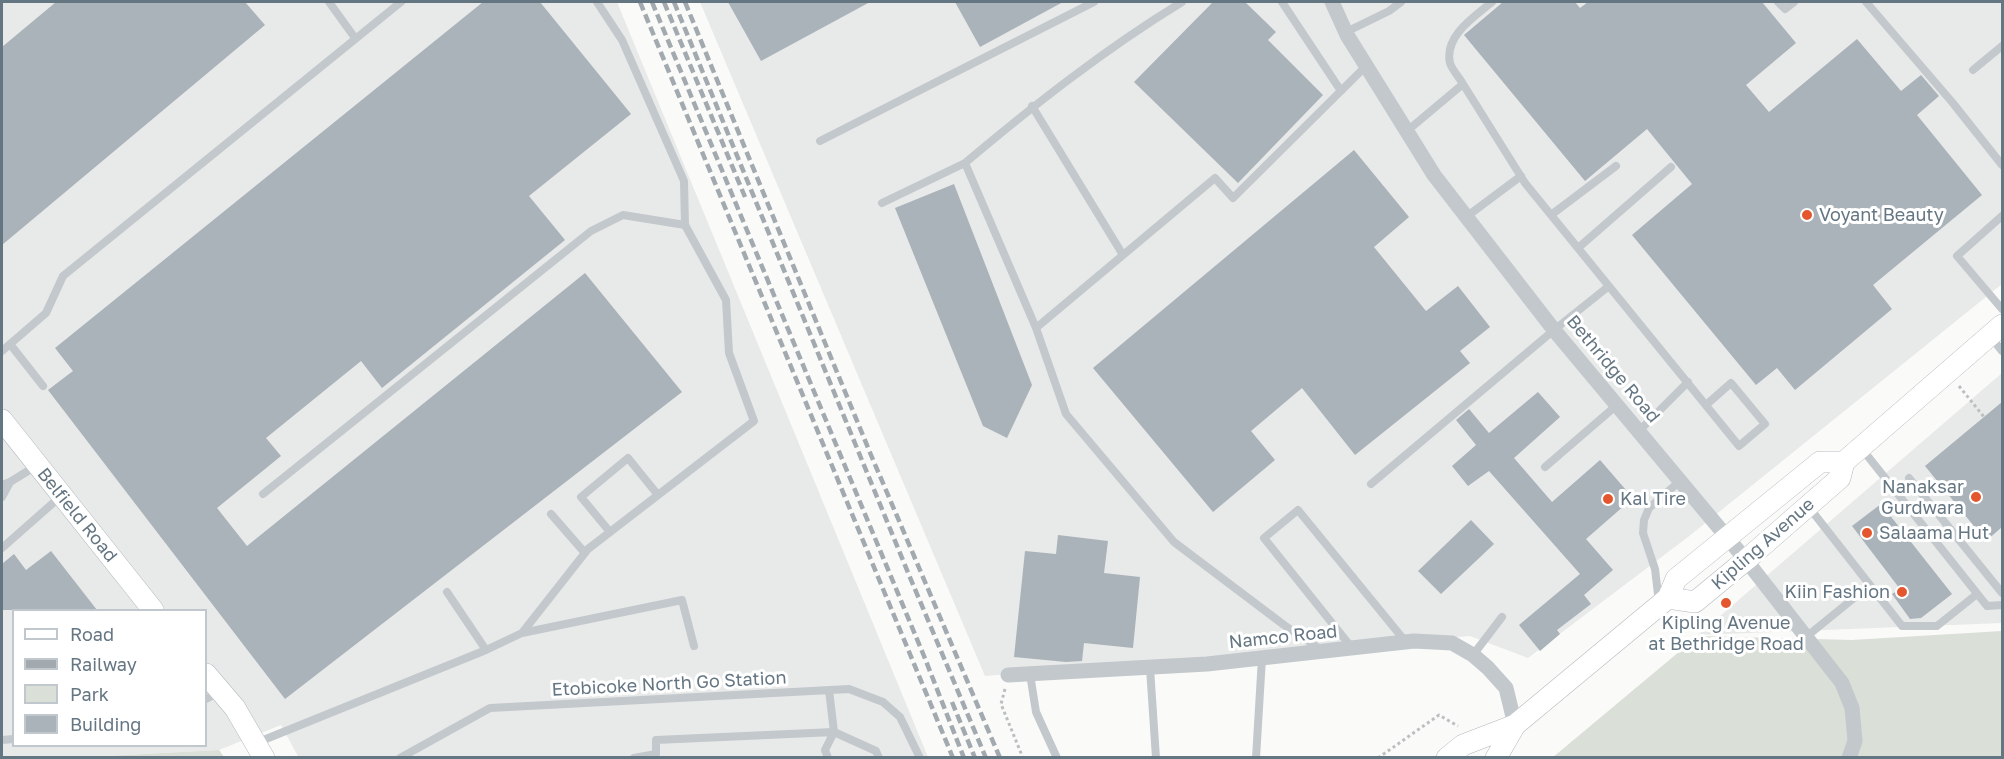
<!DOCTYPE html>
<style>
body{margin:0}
#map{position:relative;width:2004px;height:759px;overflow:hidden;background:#fafaf8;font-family:"Golos Text",sans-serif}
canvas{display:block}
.frame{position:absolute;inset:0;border:3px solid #657683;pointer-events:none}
.legend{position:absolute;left:12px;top:609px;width:195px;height:138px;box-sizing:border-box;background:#fff;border:2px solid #c1c8cd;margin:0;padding:8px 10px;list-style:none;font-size:18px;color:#657683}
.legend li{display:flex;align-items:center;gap:12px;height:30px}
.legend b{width:30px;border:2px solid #c1c8cd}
</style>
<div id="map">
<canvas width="2004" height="759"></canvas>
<div class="frame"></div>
<ul class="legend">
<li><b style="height:8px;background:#fff"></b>Road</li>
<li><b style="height:8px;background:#a2aab0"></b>Railway</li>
<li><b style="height:16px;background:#dadfd7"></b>Park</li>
<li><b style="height:16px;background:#aab3b9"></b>Building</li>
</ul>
</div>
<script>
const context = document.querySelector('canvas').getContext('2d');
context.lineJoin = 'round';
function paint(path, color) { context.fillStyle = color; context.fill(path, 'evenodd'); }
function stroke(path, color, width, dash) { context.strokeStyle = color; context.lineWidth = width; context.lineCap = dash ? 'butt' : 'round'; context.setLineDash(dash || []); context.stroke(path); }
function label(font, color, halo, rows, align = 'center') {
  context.font = font + ' "Golos Text",sans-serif'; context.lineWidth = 6; context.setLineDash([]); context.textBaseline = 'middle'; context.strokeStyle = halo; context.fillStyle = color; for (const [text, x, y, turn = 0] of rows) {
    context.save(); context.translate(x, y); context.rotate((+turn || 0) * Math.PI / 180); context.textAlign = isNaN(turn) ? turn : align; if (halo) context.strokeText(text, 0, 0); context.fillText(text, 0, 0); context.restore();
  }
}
paint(new Path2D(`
 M2,2h615l311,755 -629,1 -18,-33 -62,25 -132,7h-85zM14,610h192v136h-192z
 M700,2h1302v282l-314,253 -160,121 -58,-22 -485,40z
 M2002,373v250l-304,12z`), '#e8e9e9');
paint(new Path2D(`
 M2002,631v126l-450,1 146,-122 154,4z
 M219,750l5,7h-137z`), '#dadfd7');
paint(new Path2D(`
 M56,2h189l20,23 -263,220v-198z
 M483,2h57l91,112 -102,82 36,44 -183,148 -21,-27 -95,77 15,18 -64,52 30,38 338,-273 97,119 -397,307 -237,-309 25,-19 -18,-23z
 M728,2h142l-109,59z
 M955,2h108l-83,45z
 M1213,2h32l31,30 -8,8 55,55 -85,88 -104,-101z
 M1503,2h72l5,6 8,-6h174l34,41 -50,42 23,27 88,-73 44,52 20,-16 18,21 -22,19 65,80 -109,90 19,24 -97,81 -18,-22 -21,17 -124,-150 60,-51 -45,-55 -62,52 -121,-146z
 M1354,150l55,67 -35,30 52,64 32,-25 32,41 -30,24 10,12 -115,92 -53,-67 -51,43 24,29 -62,52 -120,-144z
 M954,184l78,201 -25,53 -24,-12 -88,-218z
 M1538,392l22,25 -46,41 38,44 48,-42 33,38 -47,41 27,31 -29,25 7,9 -34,26 3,4 -20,17 -21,-26 61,-51 -91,-103 -21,15 -16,-20 24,-21 -20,-25 13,-11 20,24z
 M2002,402v125l-16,14 -61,-75z
 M1881,504l71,90 -31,24 -11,1 -18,-25 8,-5 -48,-63z
 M1471,520l23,24 -53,50 -23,-23z
 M1058,535l50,6 -4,32 36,4 -7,71 -49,-5 -2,18 -16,1 -52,-5 11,-106 31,3z
 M51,551l46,59h-95v-46l12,-10 12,16z`), '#aab3b9');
const secondary = new Path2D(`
 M2,420l151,190
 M1668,598l27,4 51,-42 94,-82 4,-16 158,-137
 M206,674l29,34 29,50
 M1447,758l16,-13 52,-20 153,-127 8,-19 144,-117h24
 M1496,758l19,-33`);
stroke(secondary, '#b3babf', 22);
stroke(new Path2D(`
 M1959,386l25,31
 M1005,689l-4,15 22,54
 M1378,758l61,-43 19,11`), '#bbbfc2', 3, [3, 3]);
stroke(new Path2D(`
 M329,2l26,36
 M597,2l25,38 62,141 1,44
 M1182,2c-77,47 -148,103 -217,161l71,165 179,-150 18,20 133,-132
 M1282,2l59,89
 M1778,2l7,7 9,-7
 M1866,2l86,100 50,63
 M1346,32l43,-21 12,-9
 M1973,70l29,-24
 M1463,84c-3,-6 -11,-14 -13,-21 -6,-27 24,-46 42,-61
 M1032,106l91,149
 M1407,131l56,-47 62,99 214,263 26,-22 -34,-41 -25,22
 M820,141l274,-139
 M882,203l83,-40
 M1551,215l65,-49
 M2002,216l-45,40 45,53
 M1466,217l55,-41
 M1578,248l93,-81
 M1036,328l30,86 108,128 110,83 36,24
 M1990,336l12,15
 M10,344l33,42
 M2,351l44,-38 17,-37 338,-274
 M1639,431l49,-49
 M1862,449l125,157 15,-1
 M1545,467l72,-62
 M1909,478l93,115
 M1371,484l183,-154 55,-44
 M2,485l8,-3 26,-16
 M2,497l8,-15
 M1808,506l94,120h35l40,-32
 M551,514l34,39
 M610,532l-29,-35 47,-39 30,37
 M2,548l59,-52
 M447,592l39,58
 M1659,603l-4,-34 -12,-36 1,-13 5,-12 31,-27
 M522,633l160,-33 12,46
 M1806,637l64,-52
 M1352,648l-88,-110 34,-28 107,131
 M1473,655l29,-38
 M1150,668l6,90
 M1030,674l6,38 21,46
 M206,699l13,-7
 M2,740l12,-1
 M256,743l230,-93 36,-17 66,-84 166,-128 -25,-68 -3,-53 -41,-75 -62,-10 -32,16 -328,263
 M400,758l90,-50 359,-19 34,13 17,15 20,41
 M634,758l22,-4v-14l178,-8 42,19 3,7
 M828,758l-3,-8 9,-18 -5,-42
 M1256,758l6,-100`), '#c3c8cc', 8);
stroke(new Path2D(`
 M1332,2l15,33 87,140 120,155 192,230 96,123 10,25 3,33 -6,17
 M1008,675l199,-11 207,-23 38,2 21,12 15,13 18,20 9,37`), '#c3c8cc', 15);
stroke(secondary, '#fff', 21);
stroke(new Path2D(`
 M640,2l313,756
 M652,2l272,654 40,102
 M664,2l81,195
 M674,2l235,573 77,183
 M685,2l186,453 129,303
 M952,702l23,56`), '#a2aab0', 4.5, [9, 4.5]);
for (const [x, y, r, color] of [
 [1807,215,6,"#e4572e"],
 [1976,497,6,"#e4572e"],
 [1608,499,6,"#e4572e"],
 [1867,533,6,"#e4572e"],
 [1902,592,6,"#e4572e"],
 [1726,603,6,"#e4572e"]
]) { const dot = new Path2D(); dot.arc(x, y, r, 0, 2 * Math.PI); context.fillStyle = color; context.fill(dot); stroke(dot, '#fff', 2); }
label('18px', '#657683', '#fff', [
 ["Voyant Beauty",1819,215],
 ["Nanaksar",1964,487,"right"],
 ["Gurdwara",1964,508,"right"],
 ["Kal Tire",1620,499],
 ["Salaama Hut",1879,533],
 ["Kiin Fashion",1890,592,"right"],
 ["Kipling Avenue",1726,623,"center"],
 ["at Bethridge Road",1726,644,"center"]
], 'left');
label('18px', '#657683', '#fff', [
 ["Bethridge Road",1613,369,50],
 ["Belfield Road",77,515,51],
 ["Kipling Avenue",1763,544,-41],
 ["Namco Road",1283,637,-6],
 ["Etobicoke North Go Station",669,684,-3]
]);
</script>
